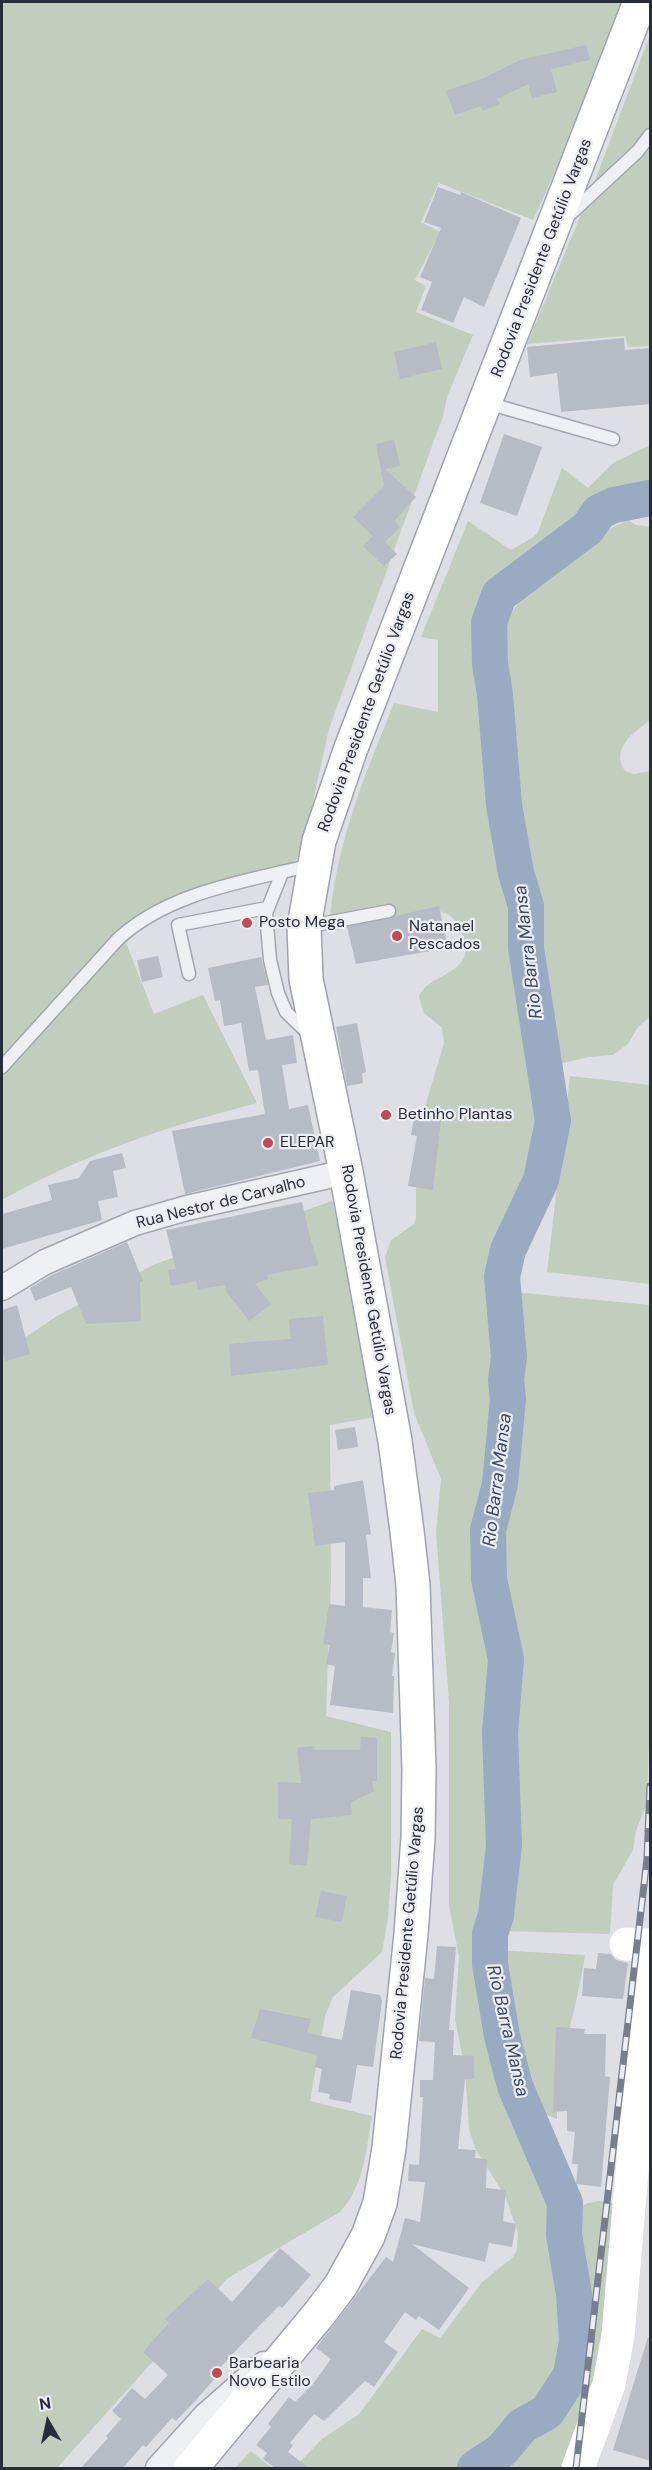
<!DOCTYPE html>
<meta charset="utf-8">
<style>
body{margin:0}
#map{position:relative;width:652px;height:2470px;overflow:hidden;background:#dddfe5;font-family:"DM Sans",sans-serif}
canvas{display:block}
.frame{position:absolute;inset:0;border:3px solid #282d3a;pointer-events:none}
.north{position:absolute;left:18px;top:2392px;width:60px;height:60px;-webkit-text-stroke:4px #eceef3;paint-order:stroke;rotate:351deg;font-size:16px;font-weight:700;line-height:24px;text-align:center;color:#282d3a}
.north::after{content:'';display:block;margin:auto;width:21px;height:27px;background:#282d3a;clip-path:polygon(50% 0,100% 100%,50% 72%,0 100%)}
</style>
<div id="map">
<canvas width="652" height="2470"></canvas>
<div class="frame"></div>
<div class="north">N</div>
</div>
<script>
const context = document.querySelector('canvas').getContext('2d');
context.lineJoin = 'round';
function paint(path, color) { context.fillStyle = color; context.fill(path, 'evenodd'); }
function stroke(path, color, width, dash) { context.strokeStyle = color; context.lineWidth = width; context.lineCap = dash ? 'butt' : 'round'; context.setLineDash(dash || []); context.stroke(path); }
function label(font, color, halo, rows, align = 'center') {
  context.font = font + ' "DM Sans",sans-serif'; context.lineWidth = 4.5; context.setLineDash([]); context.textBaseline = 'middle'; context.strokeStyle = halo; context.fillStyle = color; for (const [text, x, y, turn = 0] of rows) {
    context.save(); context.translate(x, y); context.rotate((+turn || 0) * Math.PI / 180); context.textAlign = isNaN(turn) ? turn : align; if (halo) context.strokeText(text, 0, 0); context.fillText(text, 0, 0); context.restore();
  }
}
paint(new Path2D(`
 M2,2h619c-24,75 -55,146 -88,218l-94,-37 -18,39 19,10 -25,48 11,6 -10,26 57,23 -26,62 -4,19 -114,313 -15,67 -2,31 -9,26 -16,15 -27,16 -83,22 -25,14 -26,23 28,71 49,-19 54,108c-92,24 -173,51 -255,97z
 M650,35v311l-22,1 -3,-11 -98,8 67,-161z
 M650,445v41l-49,8 -14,6 1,21c-37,40 -100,47 -106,111l14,162 8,61 12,52 23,192v25l-10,61 -9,22 -24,29 -10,65 14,55 2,48 -12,78 -11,42 4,59 16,80 -6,19 -3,28 4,145 -11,90 18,132 7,19 40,74 7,24 13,94 1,29 -9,52 -14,25 -24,25 -59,49h-169l28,-29 37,-25 63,-85 18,9 42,-56 30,-24 5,-8 1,-17 -13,-37 -29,-46 -7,-21 -4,-60 -10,-50 4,-63 -10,-50v-204l-13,-170 5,-53 -27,-66 -29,-156 6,-17 23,-16 2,-7v-42l4,-52 24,-80 -2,-15 -19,-16 -4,-16c11,-25 64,-21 41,-67 -5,-12 -13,-17 -25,-19l-106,22c4,-81 35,-155 65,-229l44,9v-72l-17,-3 47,-116 43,29 21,-12 6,-6 24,-64 26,20 25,-25z
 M628,520l8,5 14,2v193c-16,12 -40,29 -25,51l9,3 16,-3v246l-12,10 -10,17 -15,11 -25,2 -32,8 -20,-114 -5,-49 -20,-96 -10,-164c12,-57 77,-99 127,-122z
 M570,1076l80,9v199l-103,-12z
 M332,1201l23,91 20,125 -45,8 1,154 -5,137 65,16v142l-3,44 -6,34 -49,45 -8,19 -15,85 62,15c-6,35 -8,70 -32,96l-112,66 -171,190h-55v-1115l55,-37 98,-52z
 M513,1292l137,13v406l-3,92 -11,28 -3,19 -20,35 -3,49 -108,-3 12,-64 1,-242 -18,-97 13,-38 6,-139z
 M496,1950l89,5c-8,55 -28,108 -28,164l-10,-4 12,35 -23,-29 -17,-32z
 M599,2201l13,2 8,6 -3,95 -49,164h-77c58,-49 85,-54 92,-137 2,-16 6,-35 3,-50 -4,-24 -17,-48 -9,-72l11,-6z
 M251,2451l21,17h-37z`), '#c1cebe');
stroke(new Path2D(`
 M475,2468l27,-18 20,-24 25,-14 24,-37 6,-34 -3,-47 -10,-59 1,-32 -50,-117 -13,-50 -12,-72v-30l6,-19 8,-70 -4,-112 6,-74 -17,-80 -1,-49 12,-46 8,-85 -2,-19 3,-23 -7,-80 6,-27 33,-70 12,-59 -27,-173v-42l-10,-33 -12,-68 -9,-111 -5,-30 -1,-41 10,-28 89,-67 11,-16 15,-7 36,-7`), '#9aaac3', 36);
paint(new Path2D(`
 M586,45l4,15 -39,9 6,23 -25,6 -4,-14 -31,15 3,5 -17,7 -2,-5 -26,9 -9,-24 38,-13 36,-18z
 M438,187l22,8 1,-3 60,26 -37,89 -20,-10 -11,26 -32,-13 11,-28 -12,-5 21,-49 -17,-6z
 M624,338l1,12 26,-2v56l-90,8 -4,-39 -27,4 -3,-30z
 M436,342l6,27 -42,10 -6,-27z
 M504,434l38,13 -25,69 -37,-13z
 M394,440l6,26 -15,3 31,28 -22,24 6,6 -15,15 12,12 -13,12 -21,-20 10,-10 -20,-19 31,-31 -8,-42z
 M439,906l9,42 -92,16 -9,-37z
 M158,956l5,21 -21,5 -5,-22z
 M261,957l7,28 -13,2 11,53 27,-5 4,28 -15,2 7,44 19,-4 12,56 -135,33 -13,-63 93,-17 -7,-44 -9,1 -8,-48 -17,3 -4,-26 -5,1 -7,-33z
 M357,1023l9,49 -4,1 1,10 -16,3 -11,-59z
 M414,1117l27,3 -8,70 -25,-4 9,-50 -6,-1z
 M122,1153l4,15 -13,3 5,26 -20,4 4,19 -100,29v-35l50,-14 -4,-15 31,-7 11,-17z
 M302,1202l9,40 8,23 -52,10 1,4 -13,5 16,20 -22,17 -23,-30 -1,-6 -27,4 -2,-8 -25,5 -3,-16 8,-1 -10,-39z
 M127,1242l16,39 -3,1 1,39 -55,3 -15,-37 -36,14 -5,-13 22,-13z
 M17,1305l13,49 -25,7 -3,-13v-38z
 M323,1316l5,49 -97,11 -2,-32 62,-5 -2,-20z
 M355,1427l3,20 -20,3 -3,-20z
 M363,1480l8,54 -5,1 5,43h-8v29l29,3 -2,22 4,1 -3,19 4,1 -3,23h2l-1,37 -63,-8 5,-39 -9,-2 4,-19 -7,-1 6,-40 16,2v-64l-30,4 -7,-53 26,-3v-4z
 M361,1737l16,1v43h-5l2,10 -23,12 1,12 -41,4 -4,47 -18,-2 3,-45h-14v-37l23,1 -4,-35 17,-2 1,4h45z
 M321,1891l26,5 -5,26 -27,-5z
 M437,1946l19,1 -7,83h5l-1,25 21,1v23h-9l-7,70 18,1 -1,8 12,1 -1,29 20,2 -3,31 13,3 -4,23 -23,-4 -4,19 -73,-18 57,44 -30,42 -20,-14 -3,4 -11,-8 -21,30 14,10 -24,35 -9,-6 -41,40 -10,-7 -24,29 3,2 -5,7 22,17h-34l-13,-10 4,-6 -11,-8 15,-18 -3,-3 21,-27 6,5 18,-18 18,-25 -15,-11 70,-91 7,5 12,-44 15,4 5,-40 -17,-1 1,-17 10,1 4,-68h-3v-17h13l2,-38 -16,-1 6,-63 9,1z
 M598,1953l13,1 5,6 12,3 -5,36 -41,-3 2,-28 12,1z
 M351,1990l29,5 2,6 -9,66 -16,-2 -6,38 -22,-4 1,-5 -12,-2 4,-23 -7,-2 2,-12 -66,-17 9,-29 51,10 -4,14 35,7z
 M556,2027l29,2 -1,5h22l-1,42 5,1 -9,110 -25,-3 2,-20h-6l3,-32 -8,-1v-20l-14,1z
 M280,2248l31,27 -29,33 -3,-2 -21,21 -43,46 3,2 -22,25 -20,21 -4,-3 -26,29 -3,-2 -21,24h-42l28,-31 -2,-2 15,-17 -9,-8 20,-23 13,11 23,-24 -25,-23 26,-29 -4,-4 43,-40 24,23z
 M648,2337l3,1v123l-38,-11z`), '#b7bbc5');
const lane = new Path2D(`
 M567,217l71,-66 12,-16
 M487,403l126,36
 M282,873l-16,40 4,47 8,33 8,19 26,25
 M305,927l84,-16
 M189,974l-11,-49 89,-17
 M2,1067l117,-129c53,-47 125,-56 192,-73`);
const street = new Path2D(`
 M2,1288l43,-26 90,-39 52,-15 159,-36
 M158,2468l47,-52 59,-52`);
const primary = new Path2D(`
 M191,2468l129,-155 21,-28 27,-49 12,-33 9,-55 22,-214 7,-96 1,-69 -6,-184 -6,-54 -12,-90 -49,-269 -40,-193 -2,-52 15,-86 32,-93 289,-746`);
stroke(lane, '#a3a6ae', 15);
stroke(street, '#a3a6ae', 27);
stroke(primary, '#9da3b0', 36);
stroke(lane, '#eff0f4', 12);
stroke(street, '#eff0f4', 24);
stroke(new Path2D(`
 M626,1944l24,1
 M578,2468l31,-84 9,-49 32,-374`), '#fff', 33);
stroke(primary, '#fff', 33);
const rail = new Path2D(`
 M576,2468l71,-609 3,-73`);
stroke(rail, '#777e8d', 7);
stroke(rail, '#eceef3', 4.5, [14]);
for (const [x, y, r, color] of [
 [247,923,6,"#c24a50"],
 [397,936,6,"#c24a50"],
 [386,1115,6,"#c24a50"],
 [268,1143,6,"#c24a50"],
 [217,2373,6,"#c24a50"]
]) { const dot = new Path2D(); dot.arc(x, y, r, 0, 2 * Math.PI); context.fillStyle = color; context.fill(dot); stroke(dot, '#eceef3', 2); }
label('16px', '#282d3a', '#eceef3', [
 ["Rodovia Presidente Getúlio Vargas",542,258,-69],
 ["Rodovia Presidente Getúlio Vargas",367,712,-70],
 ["Rua Nestor de Carvalho",221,1203,-14],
 ["Rodovia Presidente Getúlio Vargas",368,1290,80],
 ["Rodovia Presidente Getúlio Vargas",408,1933,-85]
]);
label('16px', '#282d3a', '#eceef3', [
 ["Posto Mega",259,923],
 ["Natanael",409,927],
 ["Pescados",409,945],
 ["Betinho Plantas",398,1115],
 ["ELEPAR",280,1143],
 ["Barbearia",229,2364],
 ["Novo Estilo",229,2382]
], 'left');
label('italic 18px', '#35486b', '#eceef3', [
 ["Rio Barra Mansa",529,952,-97],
 ["Rio Barra Mansa",498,1480,-83],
 ["Rio Barra Mansa",507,2031,77]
]);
</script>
